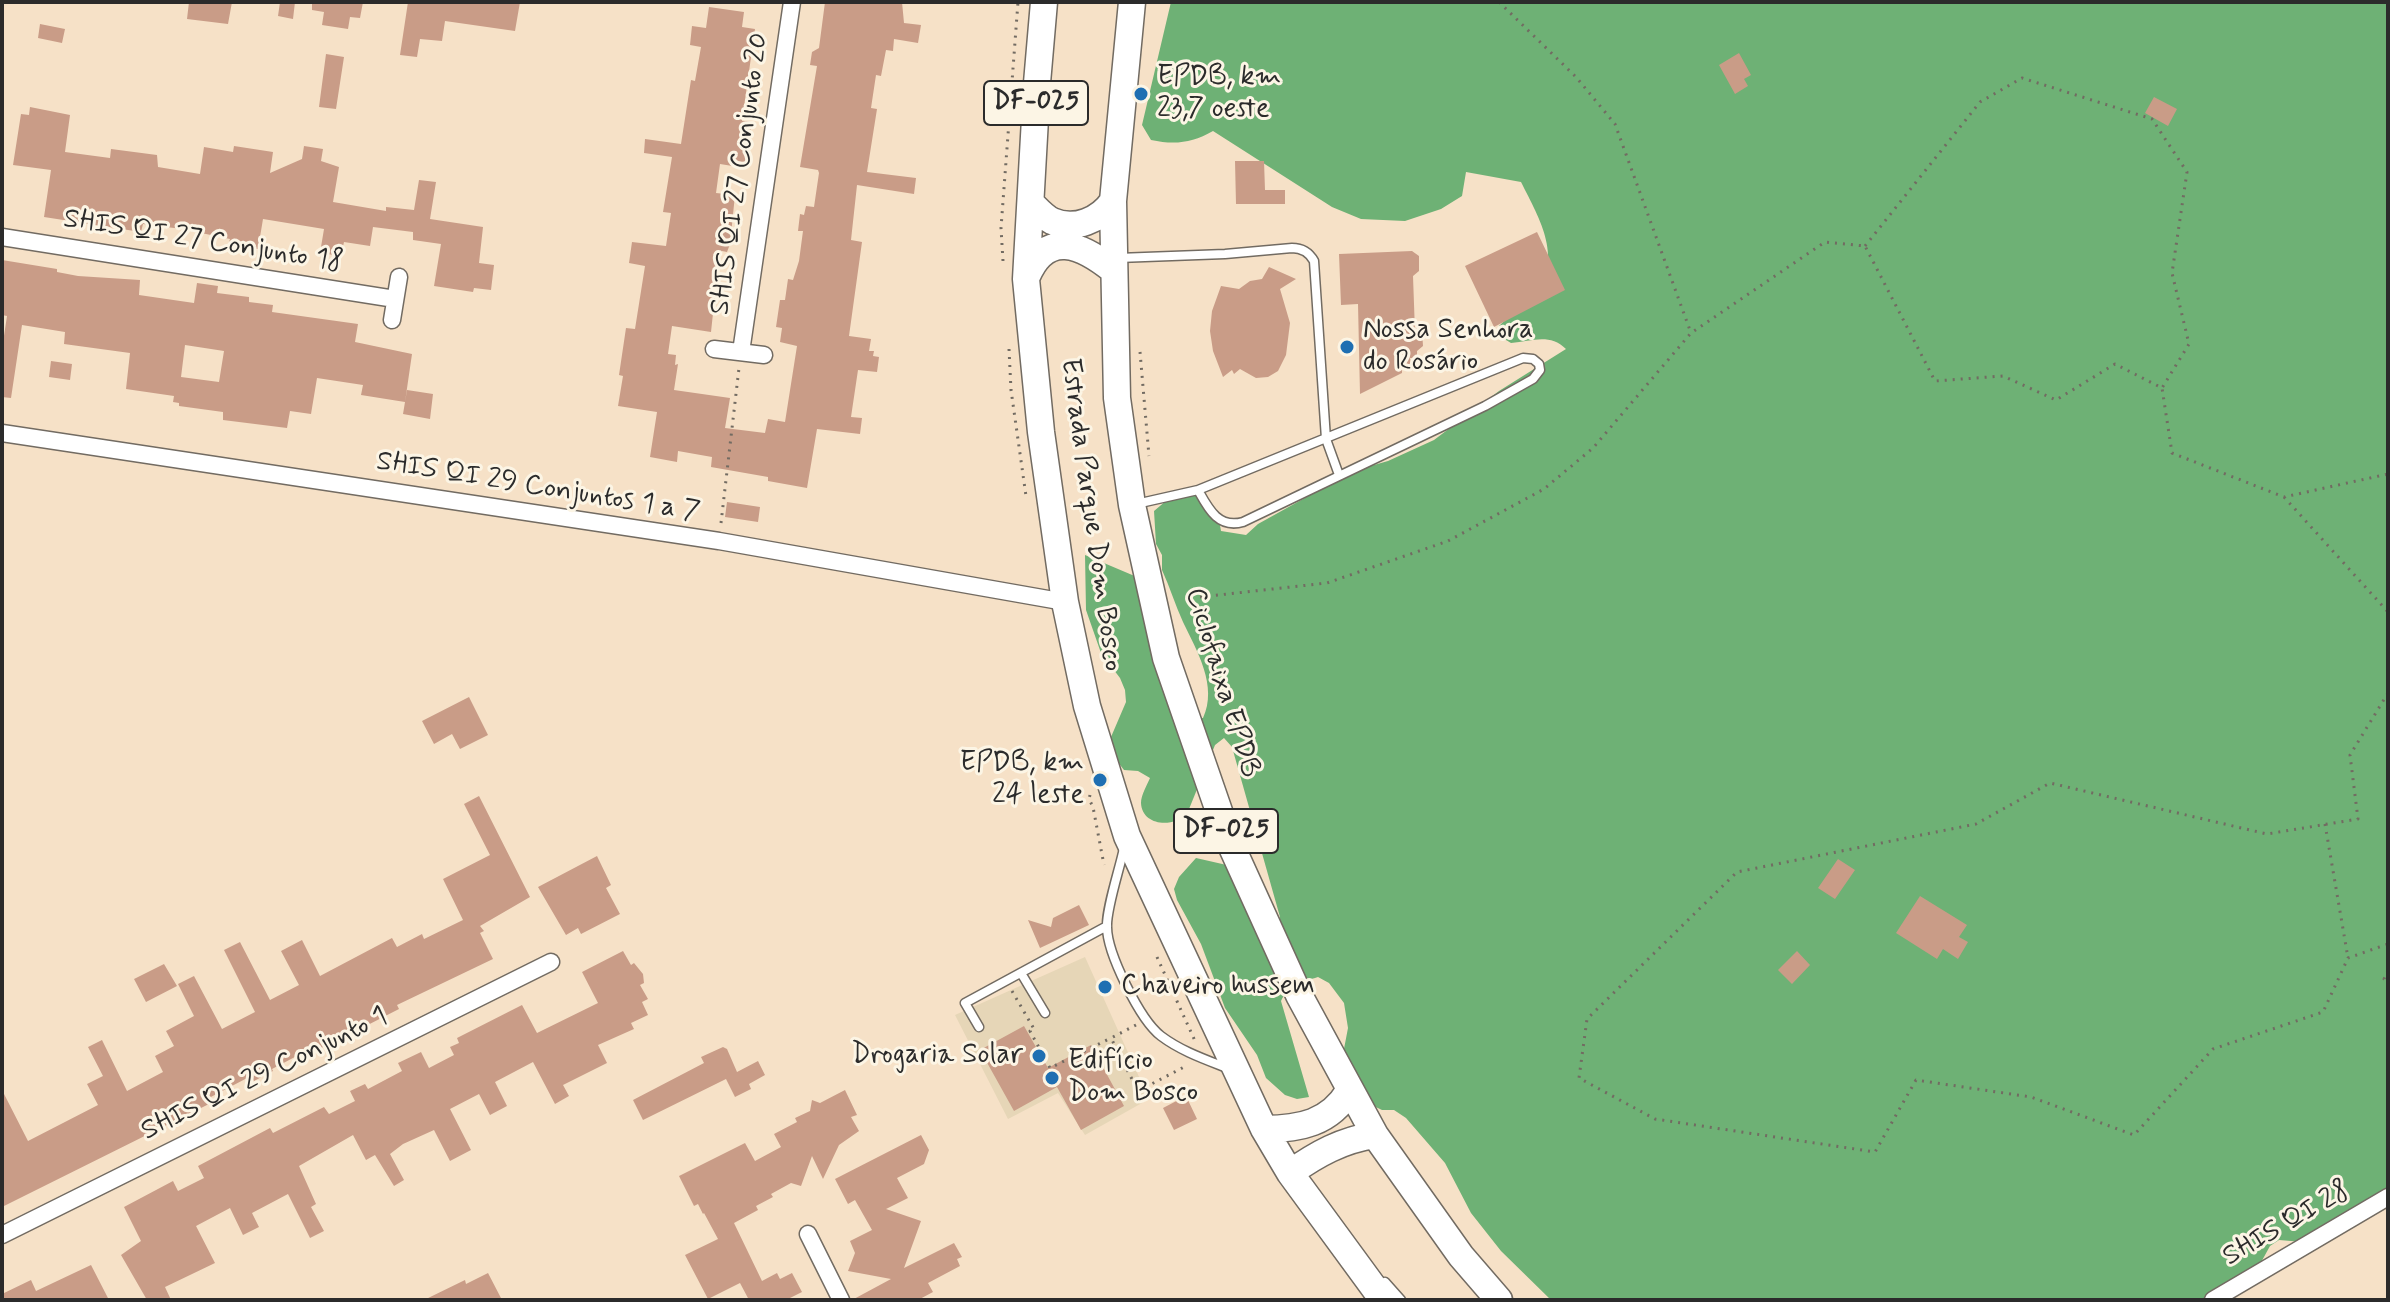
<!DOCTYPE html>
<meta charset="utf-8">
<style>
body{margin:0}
#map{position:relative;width:2390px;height:1302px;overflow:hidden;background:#f6e1c7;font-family:Mynerve,sans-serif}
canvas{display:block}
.frame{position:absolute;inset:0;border:4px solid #2b2b2b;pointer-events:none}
</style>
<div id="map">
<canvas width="2390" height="1302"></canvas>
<div class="frame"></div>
</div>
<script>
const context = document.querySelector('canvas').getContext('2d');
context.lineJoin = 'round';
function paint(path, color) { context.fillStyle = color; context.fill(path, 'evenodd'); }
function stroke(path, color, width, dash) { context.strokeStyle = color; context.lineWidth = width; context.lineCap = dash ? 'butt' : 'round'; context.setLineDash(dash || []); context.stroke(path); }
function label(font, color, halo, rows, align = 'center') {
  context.font = font + ' Mynerve,sans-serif'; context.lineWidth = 6; context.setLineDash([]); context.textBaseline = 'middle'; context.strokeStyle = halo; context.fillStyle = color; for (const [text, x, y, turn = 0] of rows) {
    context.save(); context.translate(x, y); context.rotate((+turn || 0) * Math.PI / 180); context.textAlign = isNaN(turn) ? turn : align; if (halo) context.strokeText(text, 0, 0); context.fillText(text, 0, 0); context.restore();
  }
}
paint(new Path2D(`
 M1085,957l64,142 -64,36 -27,-42 -50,26 -53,-104z`), '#e6d6b7');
paint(new Path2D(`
 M1171,2h1217v1195l-85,45 -24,-2 -9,6 -11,20 -55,34h-653l-50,-49 -30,-38 -26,-50 -39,-45 -12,-8h-12l-25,-12 -14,-44 5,-26 -4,-25 -15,-20 -11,-6c-16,5 -30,9 -37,24l28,96 -12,2 -12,-4 -19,-17 -9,-23 -32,-47 -24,-64 -24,-44 -3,-11 5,-12 17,-19 35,8 43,65 6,-14 -48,-170 -8,-9 -9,7 -28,69c-14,14 -45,12 -46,-11 0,-8 6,-18 9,-25l-12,-7 -14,-1 -10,-13 -6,-13 18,-42 -1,-12 -5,-12 -19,-25 -15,-43 -1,-55 59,25 47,138h12c15,-32 -6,-67 -20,-96 -8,-17 -13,-35 -21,-52v-15l-6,-11 -2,-33 25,-21h19l21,29 2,12 25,4 12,-11 54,-30 27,-19 49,-14 46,-21 65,-49 67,-42c-16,-16 -34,-8 -55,-6l-10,-6 -2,-11c10,-10 24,-18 33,-29 33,-37 8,-77 -11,-115l-55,-10 -4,24 -21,13 -36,12 -44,-2 -29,-12 -119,-76c-21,12 -38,14 -62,9l-9,-15z`), '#6eb175');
paint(new Path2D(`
 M189,2h43l-4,22 -41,-5z
 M280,2h15l-2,17 -15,-3z
 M312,2h51l-3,16 -10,-1 -2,12 -26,-4 2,-13 -12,-2z
 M408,2h112l-5,29 -70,-10 -3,20 -22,-2 -3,18 -17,-2z
 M825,2h77l2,21 17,2 -3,18 -24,-4 -1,12 -7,-1 -5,26 -5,-1 -5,33 6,1 -10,63 49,6 -2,16 -57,-9 -6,55 11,2 -13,94 22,3 -2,12h5l-1,5 6,1 -2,15 -19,-2 -7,47 11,1 -2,16 -43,-5 -10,59 -39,-7v-4l-57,-10 1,-10 -34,-6 -1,11 -27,-5 7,-45 -39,-6 5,-30 -4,-1 7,-47 9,1 10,-63 -16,-3 3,-21 34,4 5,-33 -8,-1 9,-55 -28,-4 1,-14 36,5 10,-64 4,1 6,-34 -11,-2 2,-19 14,2 3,-21 35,5 -2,15 13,2 -13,92 10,1 -7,46 -25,-4 -4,29 19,2 -5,49 -3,8 -5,-1 -5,25 -6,56 -39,-6 -4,28 8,1 -1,10 3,-1 -4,26 56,8 -5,30 40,5 3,-14 17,3 12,-76 -17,-4 2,-14 -6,-1 4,-27h5l3,-21 5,1 6,-19 4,-30h-5l2,-17 4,1 2,-9 8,1 5,-34 -1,-3 -18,-3 17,-101 -7,-1 2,-13 7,-4z
 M40,24l25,5 -3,14 -24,-5z
 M1739,53l12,22 -7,4 4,7 -13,8 -16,-29z
 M326,54l18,3 -8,52 -17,-2z
 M2154,97l23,12 -9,17 -23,-13z
 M30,107l40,8 -5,37 45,6 1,-9 46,6 1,12 42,7 4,-27 29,5 1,-6 39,6 -3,21 32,-14 2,-13 19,3 -2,12 18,6 -6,35 53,9v-4l28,3 5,-30 17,2 -6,37 53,8 -4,36 15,2 -3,25 -17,-2 -1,4 -39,-6 7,-42 -28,-4v-8l-40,-5 -3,19 -26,-4 -3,14 -21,-3 4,-24 -61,-10 -5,30 -30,-4 2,-6 -48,-10 -39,-5 -2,8 -97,-15 7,-47 -38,-5 8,-51 8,1z
 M1235,161h29l1,29h20v14h-49z
 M1537,232l28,58 -71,37 -29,-61z
 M1412,251l7,5v15l-6,5 2,56 7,-1 1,15 -6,5v7h-7l1,8 -9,3v4l-42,21 -2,-90 -17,1 -2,-51z
 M2,260l55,9v3l21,4 62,4 -1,15 55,8 3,-20 21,3 -1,7 32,4v5l24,3 -1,7 86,12 -3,18 57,12 -7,48 -44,-7 2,-10 -46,-7 -6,36 -21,-3 -3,17 -64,-8v-8l-44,-6v-3l-6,-1 1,-6 -48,-7 4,-36 -66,-9 1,-12 -43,-7 -11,73 -9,-1v-48l5,-33 -5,-1zM185,345l39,6 -5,31 -38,-5z
 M1269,267l27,12 -16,10 10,34 -4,32 -8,16 -10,6 -12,1 -16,-9 -6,5 -2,-4 -9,7 -10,-26 -3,-20 2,-20 9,-25 18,3 11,-8 12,-2z
 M51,361l21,3 -2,16 -21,-3z
 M407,390l26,4 -3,25 -27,-5z
 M727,502l33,5 -2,15 -33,-5z
 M469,697l19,38 -28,14 -8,-15 -18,10 -12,-23z
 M479,796l51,101 -50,29 4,5 -4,2 13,26 -96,46 2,4 -43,22 -43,21 -1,-4 -40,21 1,2 -19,10 -3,-5 -44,23 2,5 -207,103v-117l26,51 70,-36 -11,-21 16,-8 -15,-29 14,-7 25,51 36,-19 -8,-16 19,-10 -8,-15 28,-15 -16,-32 16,-8 28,53 33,-17 -31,-62 16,-8 30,58 29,-15 -18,-34 21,-11 18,36 72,-38 5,9 25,-13 2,5 39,-19 -20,-41 47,-24 -26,-51z
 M597,856l14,29 -5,3 14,26 -39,20 -3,-6 -12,7 -28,-48z
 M1838,859l17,11 -20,29 -17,-11z
 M1920,896l47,29 -8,12 9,5 -10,17 -15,-10 -6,10 -41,-26z
 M1079,905l10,20 -49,23 -12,-28 23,7 2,-9z
 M623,951l8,14 3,-2 9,11 1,9 -4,2 8,14 -6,3 6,13 -17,8 3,6 -36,16 9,18 -44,22 6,11 -14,8 -22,-42 -38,20 12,24 -17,9 -11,-21 -29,15 21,41 -21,11 -16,-31 -31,14 -13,10 14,26 -10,6 -19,-31 -9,5 -13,-25 -54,31 17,38 -5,3 13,24 -14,7 -22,-44 -36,19 7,14 -16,8 -13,-27 -34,18 19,37 -50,24 6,13h-24l-26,-45 20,-14 -17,-34 49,-26 5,10 26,-13 -6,-12 72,-38 3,5 51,-26 5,7 26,-13 -5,-10 15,-7 3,5 34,-18 -4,-8 23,-11 8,16 25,-13 -4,-8 9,-4 -2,-5 65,-33 15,28 61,-30 -16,-31z
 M1797,951l13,14 -18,19 -14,-14z
 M164,964l13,22 -31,16 -12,-23z
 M1024,1026l24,42 43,-23 33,61 -43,24 -24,-43 -43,24 -34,-61z
 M723,1047l4,2 10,23 21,-11 7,14 -16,9 2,5 -16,8 -9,-18 -83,41 -10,-20 71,-37 -3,-6z
 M845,1090l12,25 -6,2 8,14 -20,14 -16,34 -11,-23 -11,30 -10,-3 -20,11 2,3 -17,9 2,4 -24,13 28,58 15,-8 3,6 12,-6 10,19 -16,8h-37l-9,-17 -32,16 -23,-44 33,-16 -14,-26 -1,1 -5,-10 -4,2 -15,-30 66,-33 10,18 26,-14 -7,-13 23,-12 -2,-4 15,-7 2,-11 8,3z
 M1186,1096l11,23 -23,11 -11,-22z
 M921,1135l8,15 -5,14 -27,14 11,20 -22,11 35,12 -17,47 50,-25 8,14 -5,2 3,7 -32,17 5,9 -15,8h-66l39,-21 -43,-8 7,-18 -5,-12 22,-11 -17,-30 -7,4 -13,-25z
 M91,1265l18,35h-107v-6l29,-14 5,11z
 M488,1273l14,27h-78l41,-20 1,4z`), '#c99c87');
const service = new Path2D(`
 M1118,258l107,-4 67,-6c10,0 17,4 22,13l12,178 13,36
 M1136,504l62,-14 325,-132 10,1 6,5 1,6 -7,9 -48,27 -242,116c-25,7 -35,-14 -45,-32
 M1124,848c-4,20 -18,61 -17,79 0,26 33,93 54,109 20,15 43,23 66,32
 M1021,973l24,40
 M979,1027l-14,-24 142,-77
 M1385,1282l16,18`);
const minor = new Path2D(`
 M2,237l393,62
 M392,320l7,-43
 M714,349l50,6
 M741,352l51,-350
 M2,433l717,108 346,61
 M808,1234l33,66
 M2,1235l549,-273
 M2213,1300l175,-103`);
const primary = new Path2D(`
 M1044,2l-7,81 -11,196 15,153 24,170 22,104 40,130 137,293 26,44 93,127
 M1132,2l-19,199 4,197 15,107 34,153 64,185 69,152 76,140 86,121 38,44
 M1032,204c6,6 12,13 20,17 23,10 48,-1 61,-20
 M1027,276c20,-47 55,-31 86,-6
 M1264,1129c36,0 66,-6 85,-38
 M1290,1173c27,-19 52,-33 85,-38`);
stroke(service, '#726b62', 11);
stroke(minor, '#726b62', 19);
stroke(primary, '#726b62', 29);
stroke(new Path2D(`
 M1499,2l77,75 39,47 76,209
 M1865,246l115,-144 42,-24 130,41 35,53 -15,101 17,71 -27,44
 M1003,261l-2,-33 17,-226
 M1009,349l2,41 15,106
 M1140,352l9,104
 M2284,497l104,115
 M721,523l18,-155
 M1200,597l127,-14 121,-42 96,-52 49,-41 98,-115 134,-91 40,4 70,135 68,-5 53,24 59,-36 47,24 10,65 112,44 104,-23
 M2388,693l-38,62 8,64 -91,15 -217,-51 -74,41 -239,48 -150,147 -8,59 76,41 220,33 41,-72 115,17 103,38 79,-86 110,-37 25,-54 40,-14
 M1090,795l-1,4 4,8 11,58
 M2325,824l23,134
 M1157,957l38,84
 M2388,970l-4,9 4,2
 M1012,991l22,38 -4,2 20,37 61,-30
 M1136,1025l-25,13 27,53 50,-26`), '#726b62', 3, [2, 6]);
stroke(service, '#fff', 8);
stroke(minor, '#fff', 16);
stroke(primary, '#fff', 26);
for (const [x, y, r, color] of [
 [1141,94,8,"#1f6fb2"],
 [1347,347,8,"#1f6fb2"],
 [1100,780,8,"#1f6fb2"],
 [1105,987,8,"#1f6fb2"],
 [1039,1056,8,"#1f6fb2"],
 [1052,1078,8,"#1f6fb2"]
]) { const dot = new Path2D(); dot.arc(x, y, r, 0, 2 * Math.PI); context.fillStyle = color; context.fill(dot); stroke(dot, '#fcf5e5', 3); }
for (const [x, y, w] of [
 [1036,103,104],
 [1226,831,104]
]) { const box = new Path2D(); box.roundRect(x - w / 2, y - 22, w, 44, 6); context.fillStyle = '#fcf5e5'; context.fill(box); stroke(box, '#2b2b2b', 2); }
label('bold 26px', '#2b2b2b', null, [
 ["DF-025",1036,103],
 ["DF-025",1226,831]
]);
label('28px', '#2b2b2b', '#fcf5e5', [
 ["EPDB, km",1157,78],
 ["23,7 oeste",1157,110],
 ["Nossa Senhora",1363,331],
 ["do Rosário",1363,363],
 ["EPDB, km",1084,764,"right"],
 ["24 leste",1084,796,"right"],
 ["Chaveiro hussem",1121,987],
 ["Drogaria Solar",1023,1056,"right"],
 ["Edifício",1068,1062],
 ["Dom Bosco",1068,1094]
], 'left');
label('28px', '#2b2b2b', '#fcf5e5', [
 ["SHIS QI 27 Conjunto 20",741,174,-82],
 ["SHIS QI 27 Conjunto 18",203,242,9],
 ["SHIS QI 29 Conjuntos 1 a 7",538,488,9],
 ["Estrada Parque Dom Bosco",1090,515,82],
 ["Ciclofaixa EPDB",1221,683,73],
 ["SHIS QI 29 Conjunto 1",265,1075,-26],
 ["SHIS QI 28",2287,1225,-30]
]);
</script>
